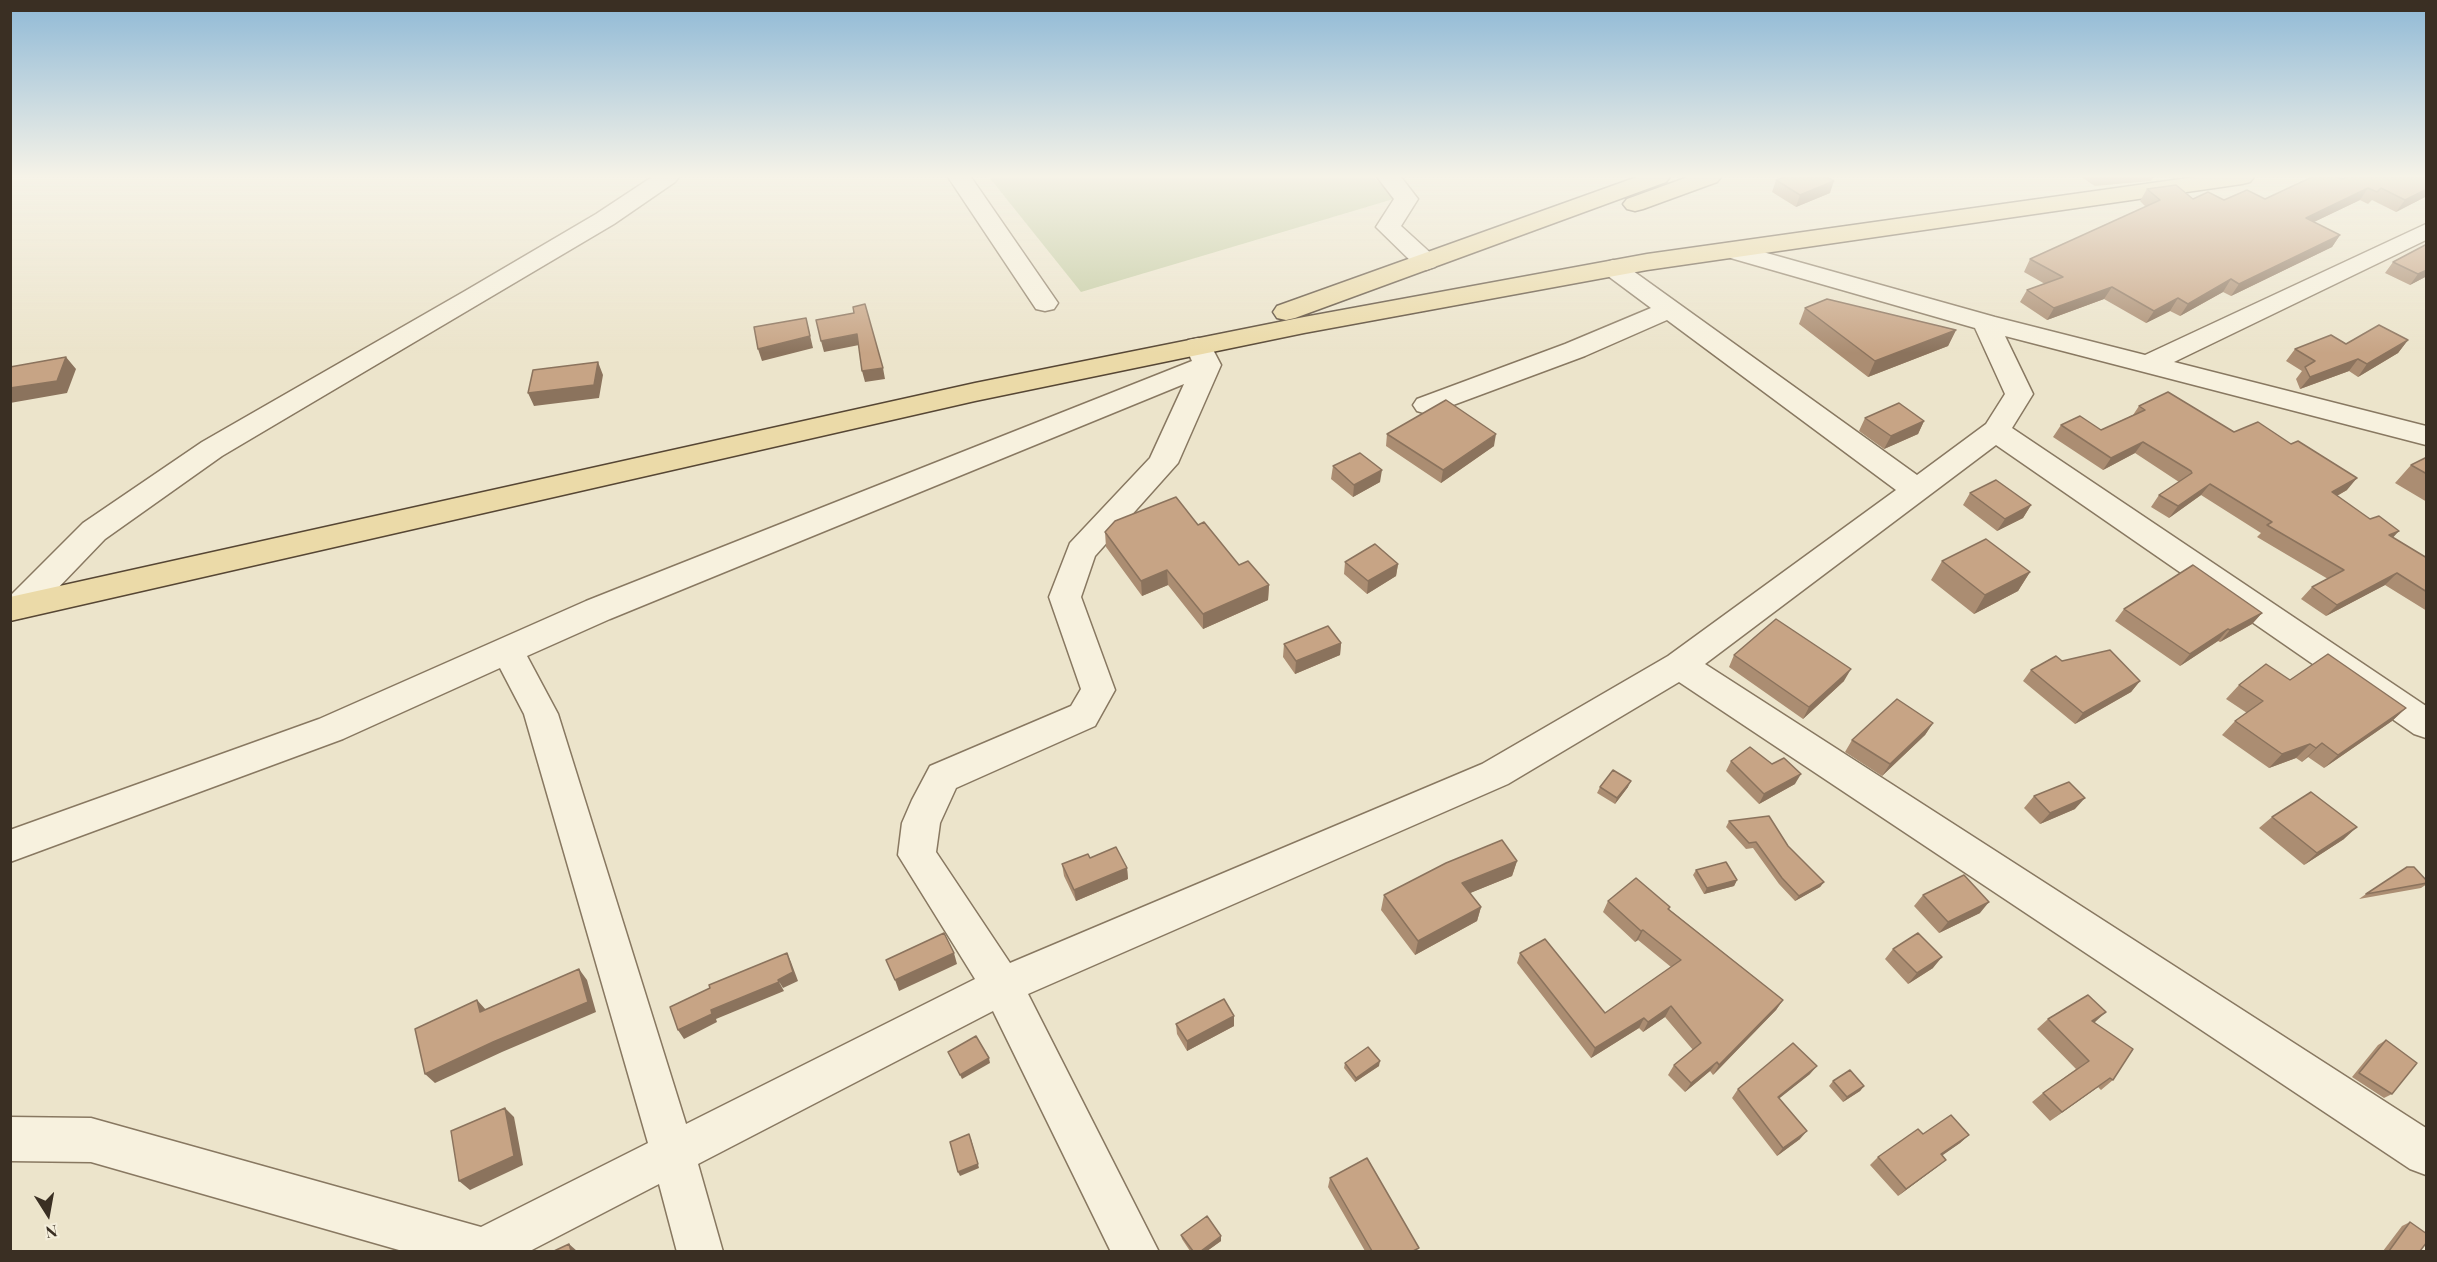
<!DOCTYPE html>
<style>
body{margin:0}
#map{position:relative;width:2437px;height:1262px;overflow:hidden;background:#ece4cb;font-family:"Playfair Display",serif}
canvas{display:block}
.frame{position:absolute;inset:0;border:12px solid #3a2f23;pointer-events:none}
.north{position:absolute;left:18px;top:1184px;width:60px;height:60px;-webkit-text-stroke:4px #f4eedb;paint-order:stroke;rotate:169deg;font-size:16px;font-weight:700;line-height:24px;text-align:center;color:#3a2f23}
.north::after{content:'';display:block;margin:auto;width:21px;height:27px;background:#3a2f23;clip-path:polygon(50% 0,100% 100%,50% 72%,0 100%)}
</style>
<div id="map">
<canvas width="2437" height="1262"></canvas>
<div class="frame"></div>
<div class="north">N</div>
</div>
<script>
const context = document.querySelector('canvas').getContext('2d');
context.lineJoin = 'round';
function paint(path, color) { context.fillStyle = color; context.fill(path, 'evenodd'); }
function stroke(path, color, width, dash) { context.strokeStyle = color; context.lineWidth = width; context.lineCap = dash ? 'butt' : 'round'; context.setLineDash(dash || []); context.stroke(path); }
paint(new Path2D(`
 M989,177h384l24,21 -316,94z`), '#c2caa0');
const minor = new Path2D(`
 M652,177h27l-4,5 -61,42 -392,232 -117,83 -73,76 -11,3 -11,-3v-19l73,-73 119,-81 263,-151 131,-77z
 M948,177h23l87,126 -4,6 -9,2 -9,-2z
 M1377,177h24l17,22 -17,27 34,31 4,5 -4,5 -9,3 -9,-3 -41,-40 18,-28z
 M2426,224v16l-252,122 252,64v19l-421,-109 28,58 -21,34 414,278v32l-12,-4 -418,-289 -291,219 721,464v47l-16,-6 -731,-487 -171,102 -480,210 131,258h-48l-118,-241 -295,153 25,88h-46l-18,-68 -131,68h-122l-315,-90 -81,-1v-44l81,1 390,109 167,-84 -124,-429 -24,-46 -157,71 -333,123v-32l309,-111 267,-118 606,-240 -7,-15 3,-6 10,-2 10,2 13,25 -43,98 -83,93 -14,41 34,93 -20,36 -139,62 -16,35 -4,29 74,111 472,-199 186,-108 228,-166 -229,-170 -82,36 -148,55 -10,3 -10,-3 -4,-6 4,-6 148,-55 86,-36 -47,-35 -4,-5 4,-5 9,-3 9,3 295,212 69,-51 19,-30 -30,-66 -255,-73 -3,-5 3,-5 9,-2 9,2 257,72 150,38zM1184,384l-34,74 -80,85 -21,54 32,92 -10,17 -141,60 -18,34 -10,23 -4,32 77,124 -289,145 -128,-410 -31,-58 83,-37z`);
const major = new Path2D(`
 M1637,177h33l-4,5 -371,136 -9,2 -9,-2 -4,-6 4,-6z
 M1688,177h33l-4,5 -74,27 -8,2 -8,-2 -4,-5 4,-5z
 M2195,177h59l-4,5 -8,2 -595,86 -343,63 -329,68 -965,220v-24l965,-214 329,-66 343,-63z`);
stroke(minor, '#887861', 3);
stroke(major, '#564634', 3);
paint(minor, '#f7f1de');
paint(major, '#ebdaa8');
paint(new Path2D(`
 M2081,177h72l-2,4 -56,5z
 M2427,177v19l-31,16 -24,-12 -4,4 -8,-4 -46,22 26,13 -8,12 -101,49 -8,-4 -43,24 -10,-5 -24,12 -42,-24 -57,21 -27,-18 7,-12 18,-6 -21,-12 6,-13 116,-52 -6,-6 7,-12 46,10 31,1 41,-1 77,-20z
 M1776,180l54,13 -34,14 -24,-15z
 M2393,262l34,14 -17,9 -25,-12z
 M1805,308l151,22 -8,16 -80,31 -69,-53z
 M2408,340l-10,13 -40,24 -9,-6 -49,18 -4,-10 6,-8 -16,-10 9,-12 51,-5z
 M2139,406l95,26 113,58 -10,6 56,42 34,20v53l-42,-26 -59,31 -25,-17 11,-12 16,-8 -71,-42 4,-4 -60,-38 -32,23 -18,-11 8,-12 20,-13 -44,-29 -32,17 -50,-33 8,-12 40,5 32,-15z
 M1865,418l59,3 -6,13 -34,15 -25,-18z
 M1387,434l107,12 -53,37 -55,-37z
 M2427,457v45l-32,-19 16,-18z
 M1333,466l47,16 -27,15 -22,-18z
 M1970,493l61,12 -8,13 -26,13 -34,-26z
 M1198,525l41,40 30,20 -1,15 -65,29 -35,-44 -26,11 -36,-49 -1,-15z
 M1942,561l88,11 -12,19 -44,23 -43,-34z
 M1345,562l53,2 -2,12 -29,18 -23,-20z
 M2124,609l138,4 -10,11 -32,18 -2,-1 -38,25 -65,-45z
 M1341,643l-1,12 -45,19 -12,-17 1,-13z
 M1734,655l110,26 -41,38 -74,-52z
 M2062,661l78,20 -9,11 -56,32 -52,-43 8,-11z
 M2290,680l116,28 -14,13 -68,47 -16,-11 -6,5 -6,-4 -27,10 -47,-33 13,-14 12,-8 -21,-14 13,-14z
 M1933,723l-8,12 -43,41 -37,-24 7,-12z
 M1731,761l41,3 23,20 -36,20 -33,-33z
 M1600,787h28l-13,17 -18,-11z
 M2034,796l41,13 -35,15 -16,-16z
 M2272,817l72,22 -40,26 -45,-37z
 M1729,821l59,25 36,36 -4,5 -25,14 -16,-17 -26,-36 -7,1 -20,-22z
 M1090,858l37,10 1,11 -52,22 -12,-25 -2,-12z
 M1517,861l-5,15 -42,17 11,14 -4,14 -62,34 -34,-45 3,-15z
 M1696,870l41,10 -3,6 -30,8 -11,-19z
 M2427,881v3l-6,4 -62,11 7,-5z
 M1923,895l57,18 -41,20 -25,-27z
 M1608,901l62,6 -1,2 114,91 -7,10 -63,65 -3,-4 -25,21 -17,-17 6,-10 19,-15 -28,-33 -22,15 -4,-4 -48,30 -74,-95 3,-10 85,60 66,-46 -33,-27 -3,2 -32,-30z
 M1893,949l40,19 -25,16 -23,-25z
 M2048,1019l47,3 18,58 -12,10 -3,-3 -48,34 -18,-19 11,-9 33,-24 -39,-40z
 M1176,1024l58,2 -47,25 -10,-17z
 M2386,1040l6,54 -8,4 -32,-21 26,-32z
 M1345,1063l34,3 -24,16 -11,-14z
 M1810,1074l-31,24 21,41 -23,17 -45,-58 6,-9z
 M1833,1081l31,5 -4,5 -17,11 -14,-16z
 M1923,1134l46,1 -9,8 -18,12 4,5 -9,7 -39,29 -28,-31 8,-8z
 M1330,1178l88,73h-53l-37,-64z
 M2410,1222l10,29h-37l19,-25z
 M1181,1235l40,6 -14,10h-17l-8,-12z`), '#ab8d72');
paint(new Path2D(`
 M1834,181l-4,12 -34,14 4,-12z
 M2368,188l-8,12 -63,30 9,-12z
 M2427,189v7l-31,16 9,-12z
 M2340,235l-8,12 -101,49 8,-12z
 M2427,270v6l-17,9 8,-11z
 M2231,279l-8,13 -43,24 8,-12z
 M2112,287l-8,12 -57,21 7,-12z
 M2178,298l-8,13 -24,12 8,-12z
 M806,318l7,30 -51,13 -4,-12z
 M1956,330l-8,16 -80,31 7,-16z
 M857,334l2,11 -35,7 -3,-11z
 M2408,340l-10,13 -40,24 9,-13z
 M66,357l10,12 -9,24 -57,10v-15z
 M2358,359l-9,12 -49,18 10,-12z
 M598,362l5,13 -4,23 -65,8 -6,-13z
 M883,368l2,11 -20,3 -3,-11z
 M1924,421l-6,13 -34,15 7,-13z
 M1496,434l-2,12 -53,37 2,-13z
 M2143,442l-8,11 -32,17 8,-12z
 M1382,470l-2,12 -27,15 1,-12z
 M2357,478l-10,12 -25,14 10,-12z
 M2210,484l-9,11 -32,23 9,-12z
 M2031,505l-8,13 -26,13 8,-12z
 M2399,531l-11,12 1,-8z
 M1398,564l-2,12 -29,18 1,-13z
 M1167,570l1,15 -26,11 -1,-15z
 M2030,572l-12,19 -44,23 11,-19z
 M2397,573l-12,12 -59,31 11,-11z
 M1269,585l-1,15 -65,29v-15z
 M2262,613l-10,11 -32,18 10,-12z
 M2228,629l-10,12 -38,25 10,-12z
 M1341,643l-1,12 -45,19 1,-13z
 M1851,669l-7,12 -41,38 6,-12z
 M2140,681l-9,11 -56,32 8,-11z
 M2406,708l-14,13 -68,47 14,-13z
 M1933,723l-8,12 -43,41 8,-12z
 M2322,743l-14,14 -6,5 14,-14z
 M2310,744l-14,14 -27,10 13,-14z
 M1801,774l-6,10 -36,20 5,-10z
 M1631,781l-3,6 -13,17 2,-6z
 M2085,798l-10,11 -35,15 10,-11z
 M2357,827l-13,12 -40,26 13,-12z
 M1517,861l-5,15 -54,22 4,-15z
 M1127,868l1,11 -52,22 -2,-11z
 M1737,880l-3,6 -30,8 3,-6z
 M1824,882l-4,5 -25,14 4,-5z
 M1989,902l-9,11 -41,20 9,-11z
 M1481,907l-4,14 -62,34 3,-14z
 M1643,930l-5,10 -3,2 6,-11z
 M787,953l4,9 7,19 -15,7 -5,-8z
 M954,953l3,11 -58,27 -4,-11z
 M1942,957l-9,11 -25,16 9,-11z
 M579,969l8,11 9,32 -94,40 -67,31 -10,-9z
 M779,982l5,9 -68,28 1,3 -33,17 -6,-9 33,-20z
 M477,1000l10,11 -7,1z
 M1783,1000l-7,10 -63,65 6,-10z
 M1671,1006l-6,11 -22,15 5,-10z
 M2106,1012l-12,11 -2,-2z
 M1234,1016v10l-47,25v-10z
 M1644,1018l-5,10 -48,30 4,-10z
 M989,1058l1,5 -28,16 -2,-4z
 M1380,1061l-1,5 -24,16 1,-4z
 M1717,1062l-7,9 -25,21 6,-9z
 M1817,1066l-7,8 -39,31 7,-8z
 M2110,1078l-12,9 -48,34 12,-9z
 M1864,1086l-4,5 -17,11 4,-5z
 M505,1108l9,9 9,48 -53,25 -11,-9z
 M1807,1131l-7,8 -23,17 6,-8z
 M1969,1135l-9,8 -27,19 8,-8z
 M971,1139l8,29 -19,8 -2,-4z
 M1946,1160l-9,7 -39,29 8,-7z
 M1221,1236v5l-14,10h-6z
 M569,1244l8,7h-6z`), '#8b735d');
const building = new Path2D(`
 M1785,177h42l7,4 -34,14 -24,-15z
 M2312,177h25l5,2 5,-2h80v12l-22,11 -24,-12 -4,4 -9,-4 -62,30 34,17 -101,49 -8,-5 -43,25 -10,-6 -24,13 -42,-24 -58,21 -27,-18 36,-13 -33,-18 130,-59 -13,-11 29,-4 17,14 15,-7 16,8 23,-10 18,9z
 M2427,244v26l-9,4 -25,-12z
 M1827,299l129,31 -81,31 -70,-53z
 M865,304l18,64 -21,3 -5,-37 -36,7 -5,-21 38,-7 -1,-6z
 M806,318l4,18 -52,13 -4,-22z
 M2379,325l29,15 -41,24 -9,-5 -48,18 -5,-10 10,-6 -20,-12 36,-14 15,9z
 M66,357l-9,24 -47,7v-21z
 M598,362l-4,23 -66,8 5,-23z
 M2168,392l66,40 24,-10 33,22 7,-3 59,37 -25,14 38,27 9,-3 20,15 -10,4 38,23v34l-30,-19 -60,32 -25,-18 32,-17 -77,-45 5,-3 -62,-38 -32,22 -19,-11 33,-22 -1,-2 -48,-29 -32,16 -50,-33 19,-9 21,14 44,-20 -6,-4z
 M1446,400l50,34 -53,36 -56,-36z
 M1899,403l25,18 -33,15 -26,-18z
 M1360,453l22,17 -28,15 -21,-19z
 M2427,457v17l-16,-9z
 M1996,480l35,25 -26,14 -35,-26z
 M1176,497l22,28 6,-3 35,43 9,-4 21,24 -66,29 -36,-44 -26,11 -36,-49 10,-11z
 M1986,539l44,33 -45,23 -43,-34z
 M1375,544l23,20 -30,17 -23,-19z
 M2193,565l69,48 -32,17 -2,-1 -38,25 -66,-45z
 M1776,619l75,50 -42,38 -75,-52z
 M1328,626l13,17 -45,18 -12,-17z
 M2110,650l30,31 -57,32 -52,-43 25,-14 6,5z
 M2328,654l78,54 -68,47 -16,-12 -6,5 -6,-4 -28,10 -47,-33 28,-20 -24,-16 27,-21 24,16z
 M1897,699l36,24 -43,41 -38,-24z
 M1750,747l22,17 12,-6 17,16 -37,20 -33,-33z
 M1613,770l18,11 -14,17 -17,-11z
 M2069,782l16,16 -35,15 -16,-17z
 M2311,792l46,35 -40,26 -45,-36z
 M1769,816l19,30 36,36 -25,14 -17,-18 -26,-36 -7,1 -20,-22z
 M1502,840l15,21 -55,22 19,24 -63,34 -34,-46 62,-32z
 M1116,847l11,21 -53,22 -12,-26 26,-10 2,4z
 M1726,862l11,18 -30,8 -11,-18z
 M2407,867h7l13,14v2l-61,11z
 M1964,875l25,27 -41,20 -25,-27z
 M1636,878l34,29 -2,2 115,91 -64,65 -2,-3 -26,21 -17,-18 27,-22 -30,-37 -23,16 -4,-4 -49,30 -75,-95 25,-14 60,74 76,-53 -38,-30 -2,1 -33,-30z
 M944,933l10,20 -59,27 -9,-20z
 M1918,933l24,24 -25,16 -24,-24z
 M787,953l6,19 -15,8 1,2 -68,28 1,4 -34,16 -8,-23 40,-19 -1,-3z
 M579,969l9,33 -95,40 -68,32 -10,-45 62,-29 3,12z
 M2088,995l18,17 -14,9 41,28 -20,31 -3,-2 -48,34 -19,-19 46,-32 -41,-42z
 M1224,999l10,17 -47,25 -11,-17z
 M976,1036l13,22 -29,17 -12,-23z
 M2386,1040l31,23 -25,31 -33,-21z
 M1793,1043l24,23 -39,31 29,34 -24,17 -45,-59z
 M1368,1047l12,14 -24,17 -11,-15z
 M1850,1070l14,16 -17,11 -14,-16z
 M505,1108l9,48 -55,25 -8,-50z
 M1951,1115l18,20 -28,19 5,6 -40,29 -28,-32 40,-28 5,5z
 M969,1134l9,30 -20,8 -8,-30z
 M1367,1158l52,90 -6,3h-41l-42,-73z
 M1207,1216l14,20 -20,15h-8l-12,-16z
 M2410,1222l17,12v8l-7,9h-31z
 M569,1244l2,7h-17z`);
paint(building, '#c7a485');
stroke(building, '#8b735d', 1.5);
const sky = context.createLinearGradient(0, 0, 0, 353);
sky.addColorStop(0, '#8fb9d6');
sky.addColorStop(0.5, '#f6f3e8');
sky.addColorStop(1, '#f6f3e800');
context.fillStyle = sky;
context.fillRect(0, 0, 2437, 353);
</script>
